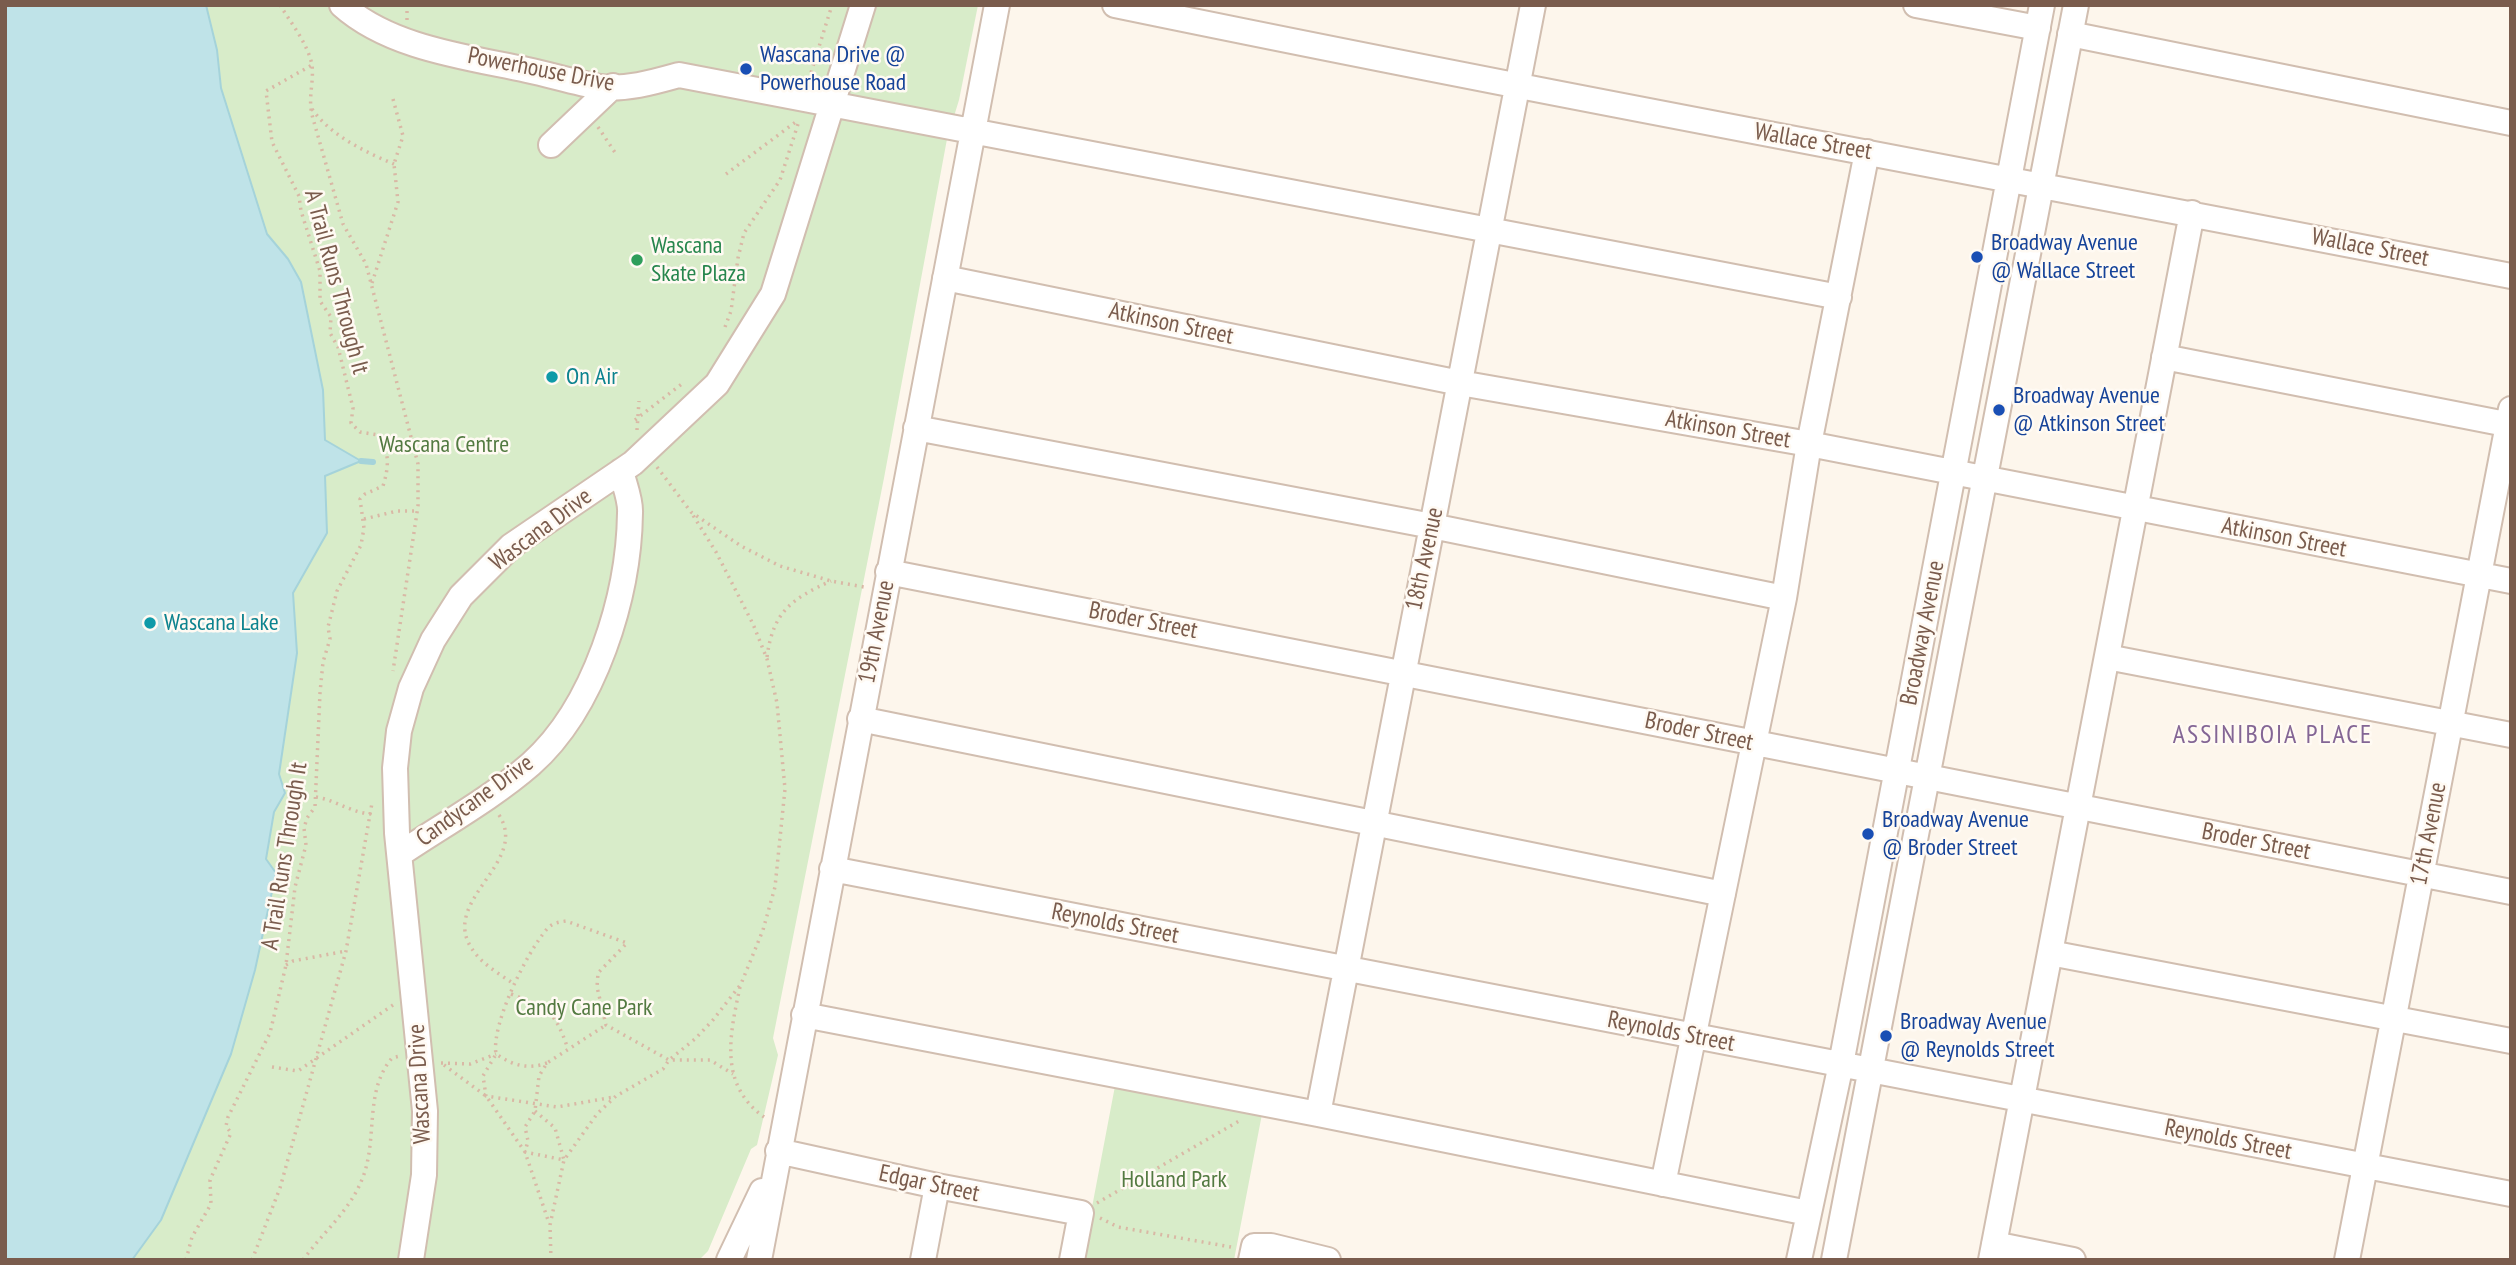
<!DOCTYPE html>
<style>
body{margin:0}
#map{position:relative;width:2516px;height:1265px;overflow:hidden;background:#fdf6ec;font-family:"PT Sans Narrow",sans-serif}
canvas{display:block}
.frame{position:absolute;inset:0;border:7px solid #7a5c4d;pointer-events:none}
</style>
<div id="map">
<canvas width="2516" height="1265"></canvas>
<div class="frame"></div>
</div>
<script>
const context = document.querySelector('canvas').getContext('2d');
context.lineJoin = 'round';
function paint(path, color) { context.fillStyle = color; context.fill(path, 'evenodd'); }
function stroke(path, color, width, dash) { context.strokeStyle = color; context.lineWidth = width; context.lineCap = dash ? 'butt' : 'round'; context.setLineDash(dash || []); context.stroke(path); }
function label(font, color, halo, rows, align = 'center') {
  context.font = font + ' "PT Sans Narrow",sans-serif'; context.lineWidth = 5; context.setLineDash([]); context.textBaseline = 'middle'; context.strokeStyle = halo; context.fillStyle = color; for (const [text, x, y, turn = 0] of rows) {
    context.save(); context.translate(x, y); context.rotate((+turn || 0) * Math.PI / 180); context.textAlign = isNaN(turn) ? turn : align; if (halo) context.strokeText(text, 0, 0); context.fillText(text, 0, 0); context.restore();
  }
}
paint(new Path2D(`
 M5,5h973l-19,95 -12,39 -63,339 -111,560 5,17 -21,90 -6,4 -43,102 -9,9h-694z
 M1115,1086l147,28 -28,146h-152z`), '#d8ecc9');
const water = new Path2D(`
 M5,5h201l11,45 4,38 46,146 21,25 13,23 22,108 2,50 36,21 -36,15 2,57 -34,60 4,60 -18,121 6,19 -11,19 -8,47 10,14 -21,97 -24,84 -70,166 -29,40h-127z`);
paint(water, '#bfe3e8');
stroke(water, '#a5d3da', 2);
stroke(new Path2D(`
 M361,461l12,1`), '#a5d3da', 6);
const minor = new Path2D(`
 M342,5c48,43 125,52 185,65 24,5 49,13 73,17 27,3 54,-5 79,-12l1160,222
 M1115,5c464,96 931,180 1396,271
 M1916,5l122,23
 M2070,34l441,89
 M551,145l62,-59
 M945,278l515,105 349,61 702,137
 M2164,357l347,68
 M916,428l516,98 352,72
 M888,572c542,104 1081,216 1623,320
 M2107,657l404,78
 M860,719l863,175
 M400,854c43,-29 92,-56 131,-90 64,-57 98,-168 99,-251 1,-13 -6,-29 -9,-42
 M832,869l1679,325
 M2050,953l461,88
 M804,1015l514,99 490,99
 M1318,1114l215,-1109
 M778,1151l159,35 144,27 -9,47
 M1663,1184l121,-586 25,-154 58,-292
 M1994,1244l79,16
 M411,1260l13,-85 1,-64 -28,-278 -2,-65 4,-37 12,-43 22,-48 28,-44 50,-50 122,-83 84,-79 56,-90 90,-289
 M729,1260l33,-69
 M759,1260l238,-1255
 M923,1260l14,-74
 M1251,1260l3,-14h17l57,14
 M1799,1260l42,-196 201,-1059
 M1834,1260l242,-1255
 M1991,1260l201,-1047
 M2347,1260l164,-851`);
stroke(minor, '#d1beb0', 28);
stroke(new Path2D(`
 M280,5c11,18 28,39 32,60 2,18 -4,31 0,50l31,109 23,40 52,200v42l-25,165
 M407,20v-15
 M809,79l23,-74
 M312,109c18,26 53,43 82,55
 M598,127l18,27
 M726,174l71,-53
 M372,283l26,-81 -4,-38 9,-28 -10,-37
 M725,327l6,-16 7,-53 6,-25 36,-53 19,-59
 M635,420l48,-37
 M637,430l2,-29
 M657,467l34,45 50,34 39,20 51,15 33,6
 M364,519l33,-8h20
 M767,657c6,-45 24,-58 64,-76
 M316,797c20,3 35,16 56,17
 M499,815c32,49 -65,87 -24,138 10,13 26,22 39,31
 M286,965l7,-4 53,-10
 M740,987c-10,47 -22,97 24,130
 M511,994c38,15 43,15 57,55
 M495,1056l-12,20 3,20 71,11 57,-10
 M441,1063l29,1 26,-10
 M547,1063c-19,7 -35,2 -51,-9 -5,-30 31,-102 51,-125 5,-6 12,-7 19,-8l61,22 -29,30 -1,14 9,38 63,35h41l23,14
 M444,1065l42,31 39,56 24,71
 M272,1067l26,4 95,-66
 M535,1111l20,17 9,32 -39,-8 3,-11 -3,-14 10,-16 4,-35 8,-13 59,-38
 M1097,1203l142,-82
 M1100,1218l18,9 113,20
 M186,1260l6,-23 19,-33 -1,-24 21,-47 -5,-7 2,-9 42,-84 16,-68 9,-78 11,-42 -2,-17 3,-10 8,-11 5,-114 3,-31 7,-23 -2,-12 9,-36 24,-46 3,-17 -4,-29 5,-5 18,-8c6,-19 7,-35 -5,-51l-18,-3 -9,-9 2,-15 -15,-61 -8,-14 1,-16 -11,-16v-30l-19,-60 -2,-15 -27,-54 -6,-51 46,-26
 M252,1260l28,-72 66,-237 26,-148
 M303,1260c21,-29 47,-49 60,-83 15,-40 1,-86 29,-119l8,-2
 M551,1260l-1,-35 14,-65 33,-46 19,-18 47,-27 6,-9 26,-21 18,-19 28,-36 22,-54 12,-43 10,-98 -8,-86 -10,-44 -14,-35 -37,-72 -25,-40`), '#d9b8a5', 3.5, [2, 5]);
stroke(minor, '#fff', 24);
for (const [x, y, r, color] of [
 [746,69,7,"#1a4fb4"],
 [1977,257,7,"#1a4fb4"],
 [637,260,7,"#2e9e5b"],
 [552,377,7,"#0f9aa8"],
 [1999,410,7,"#1a4fb4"],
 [150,623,7,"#0f9aa8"],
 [1868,834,7,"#1a4fb4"],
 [1886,1036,7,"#1a4fb4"]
]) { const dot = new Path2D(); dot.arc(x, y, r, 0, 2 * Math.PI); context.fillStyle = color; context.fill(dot); stroke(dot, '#fffaf3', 2.5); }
label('24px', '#164399', '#fffaf3', [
 ["Wascana Drive @",760,55],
 ["Powerhouse Road",760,83],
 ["Broadway Avenue",1991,243],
 ["@ Wallace Street",1991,271],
 ["Broadway Avenue",2013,396],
 ["@ Atkinson Street",2013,424],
 ["Broadway Avenue",1882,820],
 ["@ Broder Street",1882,848],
 ["Broadway Avenue",1900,1022],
 ["@ Reynolds Street",1900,1050]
], 'left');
label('24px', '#7a5c4d', '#fffaf3', [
 ["Powerhouse Drive",541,70,11],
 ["Wallace Street",1813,142,10],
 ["Wallace Street",2370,248,11],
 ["A Trail Runs Through It",336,282,75],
 ["Atkinson Street",1171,324,12],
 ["Atkinson Street",1728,430,10],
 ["Wascana Drive",541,530,-37],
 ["Atkinson Street",2284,538,11],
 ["18th Avenue",1425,559,-78],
 ["Broder Street",1143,621,11],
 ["19th Avenue",877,632,-79],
 ["Broadway Avenue",1923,633,-79],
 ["Broder Street",1699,732,12],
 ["Candycane Drive",475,801,-36],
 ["17th Avenue",2429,834,-79],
 ["Broder Street",2256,842,11],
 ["A Trail Runs Through It",285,856,-81],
 ["Reynolds Street",1115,924,11],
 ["Reynolds Street",1671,1032,11],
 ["Wascana Drive",420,1084,-93],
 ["Reynolds Street",2228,1140,11],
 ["Edgar Street",929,1184,12]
]);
label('24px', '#27864d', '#fffaf3', [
 ["Wascana",651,246],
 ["Skate Plaza",651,274]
], 'left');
label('24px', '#0d838f', '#fffaf3', [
 ["On Air",566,377],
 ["Wascana Lake",164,623]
], 'left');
label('24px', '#537a41', '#fffaf3', [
 ["Wascana Centre",444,445],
 ["Candy Cane Park",584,1008],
 ["Holland Park",1174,1180]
]);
context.letterSpacing = '2px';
label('26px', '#846695', '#fffaf3', [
 ["ASSINIBOIA PLACE",2273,736]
]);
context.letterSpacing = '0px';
</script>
